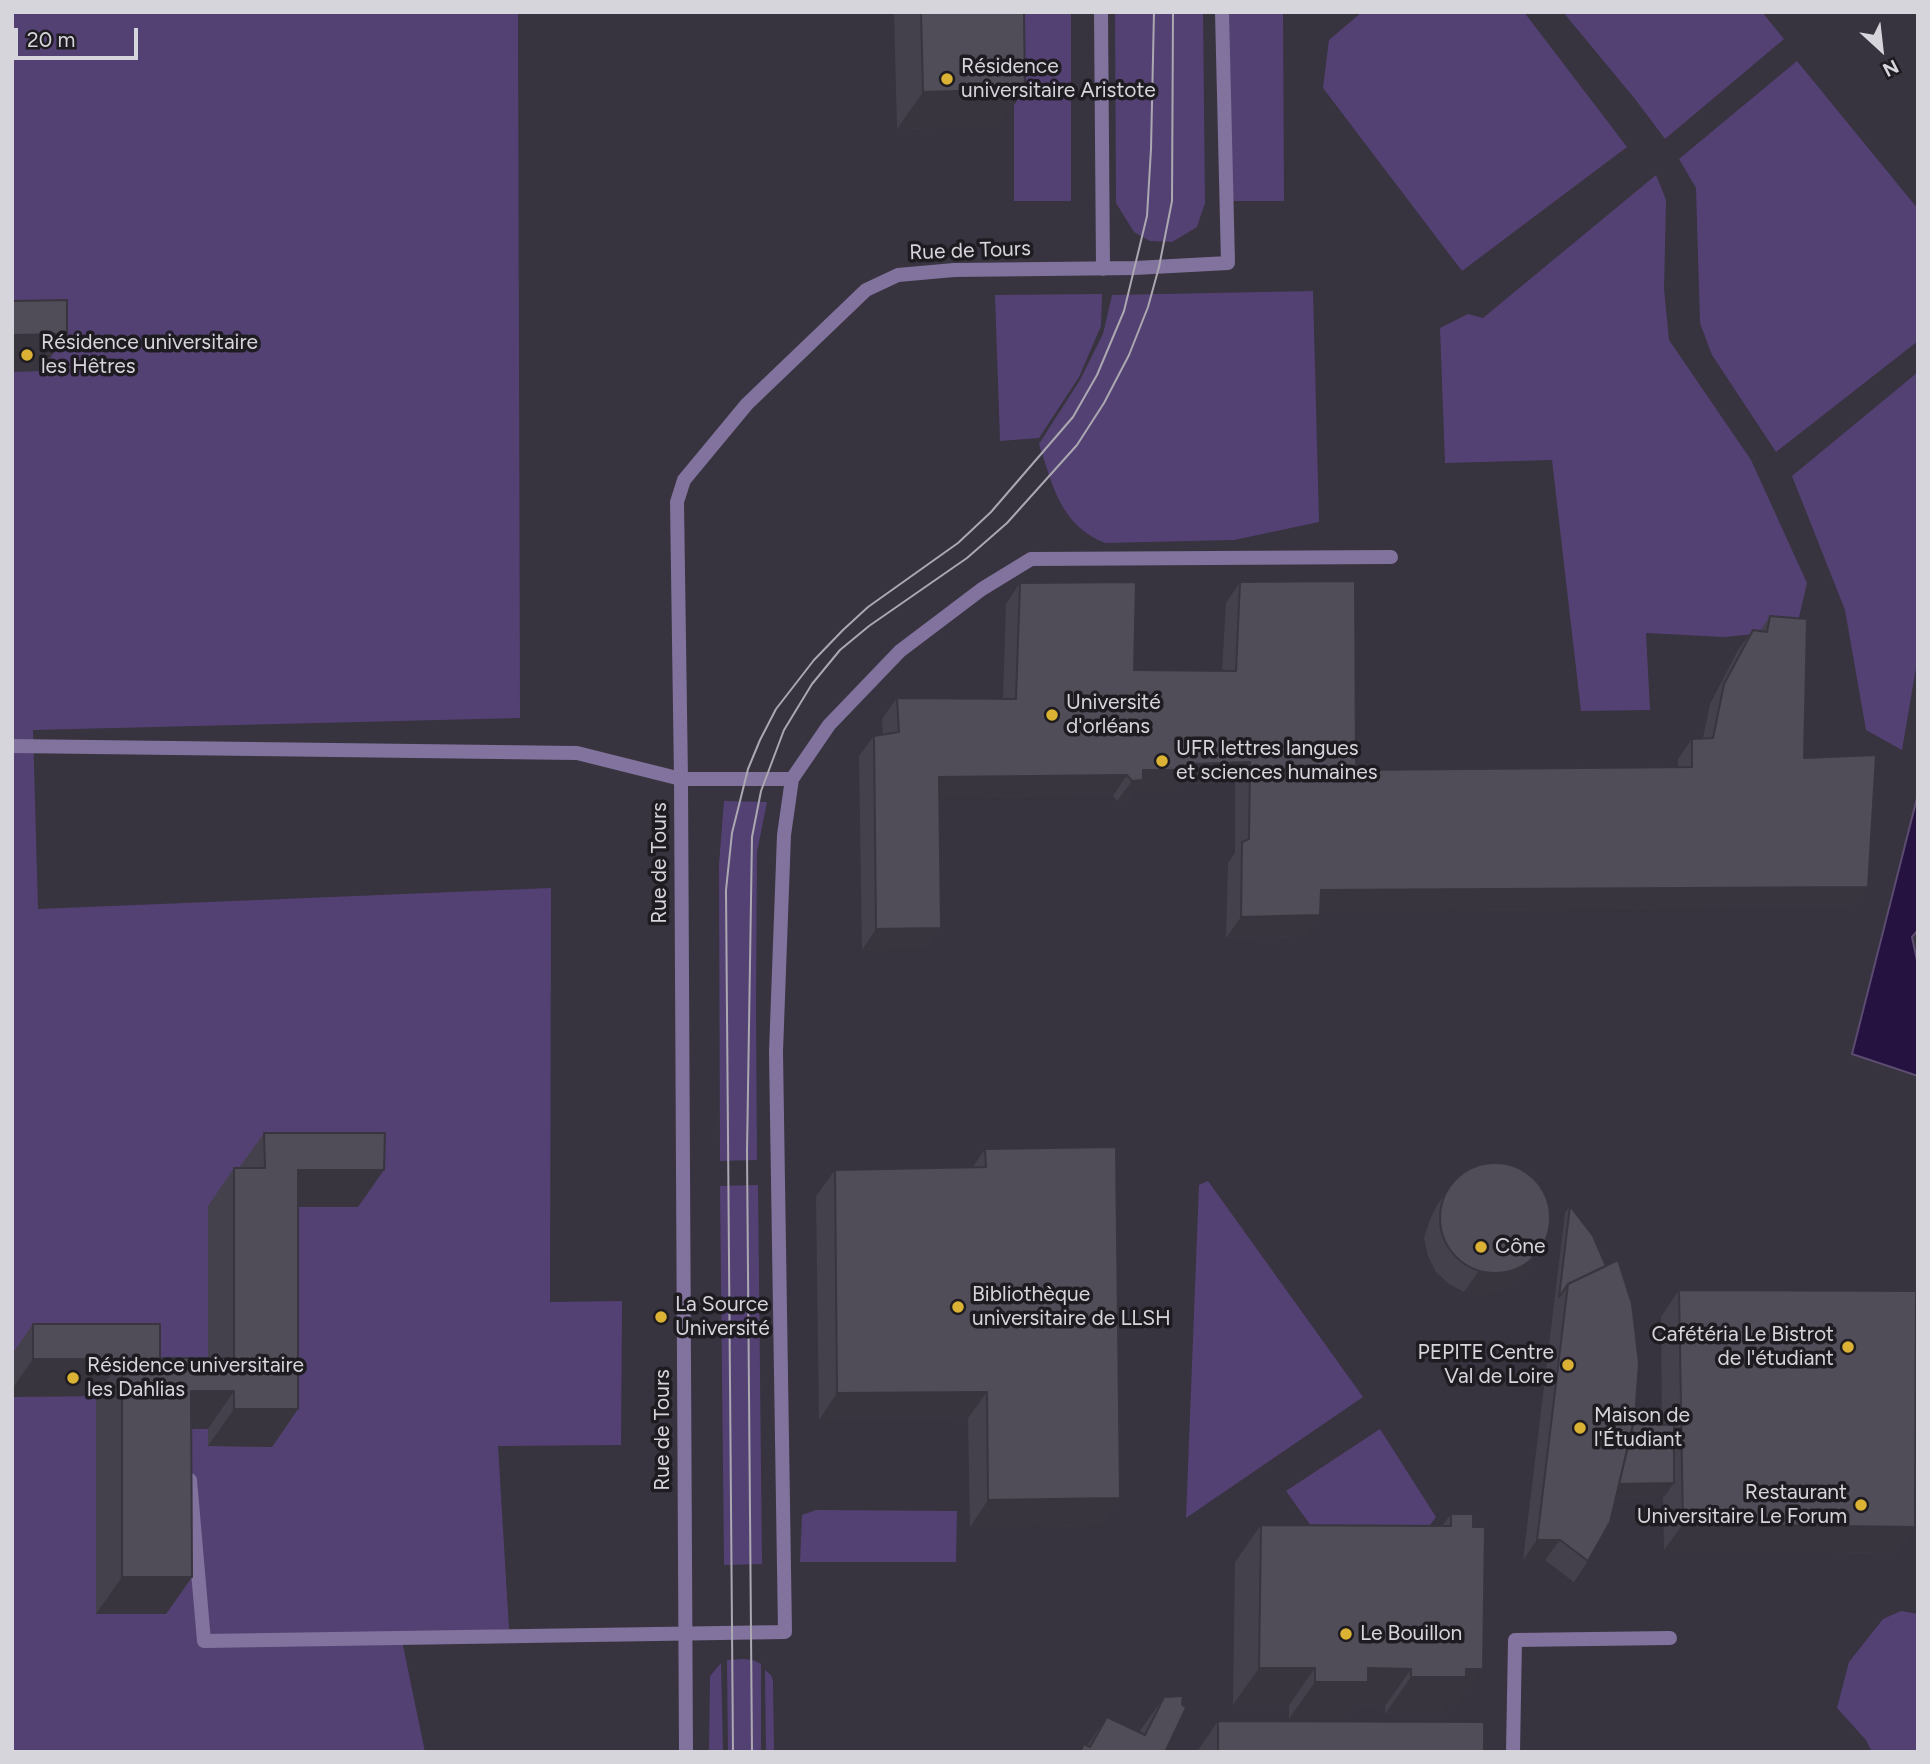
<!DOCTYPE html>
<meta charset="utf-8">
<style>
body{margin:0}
#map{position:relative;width:1930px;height:1764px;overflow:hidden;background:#37333f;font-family:Figtree,sans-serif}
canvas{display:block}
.frame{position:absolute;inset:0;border:14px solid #d7d5dc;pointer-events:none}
.north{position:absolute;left:1846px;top:14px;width:70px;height:70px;-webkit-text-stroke:5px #1e1c21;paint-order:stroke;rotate:153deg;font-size:19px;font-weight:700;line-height:28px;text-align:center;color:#d7d5dc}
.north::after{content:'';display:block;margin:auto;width:24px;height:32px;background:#d7d5dc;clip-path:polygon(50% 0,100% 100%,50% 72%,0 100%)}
.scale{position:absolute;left:14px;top:28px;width:124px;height:32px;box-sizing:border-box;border:4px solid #d7d5dc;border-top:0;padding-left:9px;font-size:21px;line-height:24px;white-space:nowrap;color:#d7d5dc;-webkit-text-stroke:5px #1e1c21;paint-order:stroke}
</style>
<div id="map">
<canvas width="1930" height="1764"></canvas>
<div class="frame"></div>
<div class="north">N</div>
<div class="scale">20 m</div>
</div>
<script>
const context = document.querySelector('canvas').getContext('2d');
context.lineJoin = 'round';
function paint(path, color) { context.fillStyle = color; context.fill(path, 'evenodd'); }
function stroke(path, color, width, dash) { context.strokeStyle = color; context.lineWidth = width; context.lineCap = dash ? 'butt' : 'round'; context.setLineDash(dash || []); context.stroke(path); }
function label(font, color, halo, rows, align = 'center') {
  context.font = font + ' Figtree,sans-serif'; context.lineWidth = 7; context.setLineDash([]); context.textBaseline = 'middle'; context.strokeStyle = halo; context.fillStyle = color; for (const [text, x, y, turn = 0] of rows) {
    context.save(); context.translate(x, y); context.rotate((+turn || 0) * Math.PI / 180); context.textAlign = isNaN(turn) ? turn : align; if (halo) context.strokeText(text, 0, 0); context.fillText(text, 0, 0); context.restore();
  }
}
paint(new Path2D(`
 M12,12h506l2,706 -487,12 5,179 513,-21 -1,414 72,-1 -1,144 -123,1 11,183 -108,7 24,116h-413z
 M1014,12h57v189h-57z
 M1115,12h88l2,191 -8,24 -25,15 -22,-1 -16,-9 -18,-29z
 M1226,12h57l1,189h-57z
 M1362,12h162l103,135 -165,124 -139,-183 6,-48z
 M1563,12h199l22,27 -119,100 -30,-40z
 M1797,61l121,148v132l-142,111 -64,-97 -12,-32 -4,-135 -17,-29z
 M1656,175l10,25 -2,89 5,51 82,120 56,123 -11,47 -72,7 -78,-4 4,77 -69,1 -29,-251 -107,3 -5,-135 28,-14 15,4z
 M1313,291l6,231 -85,18 -129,3c-45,-18 -52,-57 -66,-99l41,-64 23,-46 9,-39z
 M1102,294l-1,32 -22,51 -40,61 -39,3 -5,-146z
 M1918,372v284l-16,94 -36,-20 -21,-120 -53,-134z
 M724,801l43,1 -10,50 -1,154 1,154 -37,1 -1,-297z
 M1208,1181l155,216 -177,121 13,-333z
 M758,1185l4,379 -38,1 -4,-379z
 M1380,1429l56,88 -6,8 -119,1 -25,-35z
 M816,1510l141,1 -1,51h-156l2,-47z
 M1901,1611l17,3v138h-46l-6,-12 -29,-32 12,-46 34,-43z
 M743,1659l10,1 8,4v88h-33l-1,-92z
 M721,1663l2,89h-14l1,-76z
 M765,1670l6,5 2,6 1,71h-8z`), '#544173');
const water = new Path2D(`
 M1918,794v136l-6,7 6,28v111l-66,-22z`);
paint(water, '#261241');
stroke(water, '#5b4c70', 2);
stroke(new Path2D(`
 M12,746l565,7 104,26h111
 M190,1480l14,161 581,-9 -9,-580 8,-217 8,-56 37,-54 71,-74 82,-62 49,-30 360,-2
 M1513,1752l2,-112 155,-2`), '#81739d', 14);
stroke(new Path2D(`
 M1101,12l2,257
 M686,1752l-5,-973 -4,-277 7,-22 63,-76 119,-114 32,-15 56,-5 181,-2 93,-5 -6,-251`), '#81739d', 14);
stroke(new Path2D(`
 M733,1752l-7,-862 6,-57 16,-64 12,-29 16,-31 38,-49 29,-30 25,-23 90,-64 33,-31 82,-95 24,-42 27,-64 23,-95 4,-67 3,-137
 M752,1752l-5,-600 5,-315 9,-46 23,-61 28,-46 28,-34 29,-24 98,-68 40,-35 70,-78 27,-42 25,-48 19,-48 11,-40 13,-66 1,-189`), '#aba8b1', 2);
paint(new Path2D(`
 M894,12h130l-25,115 -102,2z
 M1240,582l116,188 322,-3v-8l14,-20 11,-1 7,-34 28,-54 15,-20 7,1 10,-15 34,142 49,149 -532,4 -15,25 -80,2 2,-75 7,-10v-70l-56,1 -4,7h-40l-7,9 -11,1 -4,-5 -173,1 -14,151 -64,2 -3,-194 15,-20 9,-2 -1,-15 15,-21 106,1 3,-95 14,-21 114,87 88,1 4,-68z
 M264,1133l94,74h-60v202l-26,38 -64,-1v-17h-16v148l-26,37h-70v-218l-84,1v-43l21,-30 127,34h48v-152l26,-38h5z
 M985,1149l135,349 -18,27 -132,2 -2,-109 -149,2 -3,-224 19,-26 137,-2z
 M1452,1184l88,66 -14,21 -12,12 -15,8 -18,3 -17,-2 -15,-8 -13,-12 -8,-16 -4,-18 5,-16 8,-17z
 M1570,1206l63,218 29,1 -1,-108 18,-27 236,237 -19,26 -232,-3 -1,-53 -47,1 -28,63 -14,21 -29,-22h-22l42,-347z
 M1451,1514l6,192h-11l-6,8h-55v-8l-34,-1 -9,14h-53v-14h-56l2,-143 26,-37 181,1z
 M1164,1697l1,55h-86l5,-8 3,2 20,-29 32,15z
 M1218,1721l266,31h-287z`), '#45414c');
paint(new Path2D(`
 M1025,89l-26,38 -102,2 26,-37z
 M67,334l-26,37 -29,1v-37z
 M1250,762l-15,21 -56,1 -4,7h-40l-7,9 -11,1 15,-20 11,-11 47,-6z
 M1127,775l-14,21 -188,1 14,-20z
 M1868,887l-15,20 -547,4 15,-21z
 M1320,915l-14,21 -80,2 15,-21z
 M941,928l-15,20 -64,2 14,-21z
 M298,1170h86l-26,37h-86z
 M1540,1250l-14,21 -12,12 -15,8 -18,3 -17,-2 15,-21z
 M33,1359h89l-26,37 -84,1v-8z
 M191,1391h43l-26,38h-43z
 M987,1392l-19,26 -149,2 18,-27z
 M234,1409h64l-26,38 -64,-1z
 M1674,1483l-10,14 -60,1 10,-14z
 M1120,1498l-18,27 -132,2 18,-27z
 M1683,1524l232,3 -19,26 -232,-3z
 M1537,1540h23l-15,20h-22z
 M122,1577h70l-26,37h-70z
 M1259,1668h56l-26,37h-56z
 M1368,1668l43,1 -26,37 -34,-1 -9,14h-53l26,-37z
 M1466,1669h17l-26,37h-11l-6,8h-55l26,-37z`), '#38353e');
const building = new Path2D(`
 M921,12h103l1,77 -102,3z
 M67,300v34l-55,1v-34z
 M1355,581l1,189 336,-3v-28l21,-1 11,-54 29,-54 14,2 3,-16 37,3 -3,139 72,-3 -8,132 -547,3 -1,25 -79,2 1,-75 7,-3 1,-77 -60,2 -1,6h-46v10l-11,1 -5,-6 -188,2 2,151 -65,1 -2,-193 25,-4 -2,-34 119,1 4,-116 116,-1 -2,88 102,1 4,-89z
 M264,1133h121l-1,37h-86v239h-64v-18h-43l1,186h-70v-218h-89v-35h127v34h74v-190h31z
 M1116,1147l4,351 -132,2 -1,-108 -150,1 -2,-223 151,-3 -1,-18z
 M1440 1218a55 55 0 1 1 110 0a55 55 0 1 1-110 0Z
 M1570,1206l23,30 13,30 -38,18 -9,13z
 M1618,1260l14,44 7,59 -4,54 -25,105 -22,39 -28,-21h-23l31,-256z
 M1679,1290l237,1 -1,236 -232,-3z
 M1633,1424l41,1v58l-55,1z
 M1451,1514h22v13h12l-2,142h-17v8h-55v-8l-43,-1v14h-53v-14h-56l2,-143 190,1z
 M1183,1696l-1,8 4,4 -21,44h-85l4,-8 6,3 17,-30 38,18 19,-38z
 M1218,1721l266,1v30h-266z`);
paint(building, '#504c58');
stroke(building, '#38353e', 2);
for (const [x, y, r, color] of [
 [947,79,7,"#dbb233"],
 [27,355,7,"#dbb233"],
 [1052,715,7,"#dbb233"],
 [1162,761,7,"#dbb233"],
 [1481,1247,7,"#dbb233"],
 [958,1307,7,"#dbb233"],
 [661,1317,7,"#dbb233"],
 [1848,1347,7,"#dbb233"],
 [1568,1365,7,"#dbb233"],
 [73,1378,7,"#dbb233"],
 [1580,1428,7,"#dbb233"],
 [1861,1505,7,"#dbb233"],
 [1346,1634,7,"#dbb233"]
]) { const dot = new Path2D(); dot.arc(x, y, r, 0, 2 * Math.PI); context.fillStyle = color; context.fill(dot); stroke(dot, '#1e1c21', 2.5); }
label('21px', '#d7d5dc', '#1e1c21', [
 ["Résidence",961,67],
 ["universitaire Aristote",961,91],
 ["Résidence universitaire",41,343],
 ["les Hêtres",41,367],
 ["Université",1066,703],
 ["d'orléans",1066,727],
 ["UFR lettres langues",1176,749],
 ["et sciences humaines",1176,773],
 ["Cône",1495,1247],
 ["Bibliothèque",972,1295],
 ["universitaire de LLSH",972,1319],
 ["La Source",675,1305],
 ["Université",675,1329],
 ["Cafétéria Le Bistrot",1834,1335,"right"],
 ["de l'étudiant",1834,1359,"right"],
 ["PEPITE Centre",1554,1353,"right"],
 ["Val de Loire",1554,1377,"right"],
 ["Résidence universitaire",87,1366],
 ["les Dahlias",87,1390],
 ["Maison de",1594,1416],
 ["l'Étudiant",1594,1440],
 ["Restaurant",1847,1493,"right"],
 ["Universitaire Le Forum",1847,1517,"right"],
 ["Le Bouillon",1360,1634]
], 'left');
label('21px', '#d7d5dc', '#1e1c21', [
 ["Rue de Tours",970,251,-2],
 ["Rue de Tours",660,863,-90],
 ["Rue de Tours",663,1430,-90]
]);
</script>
